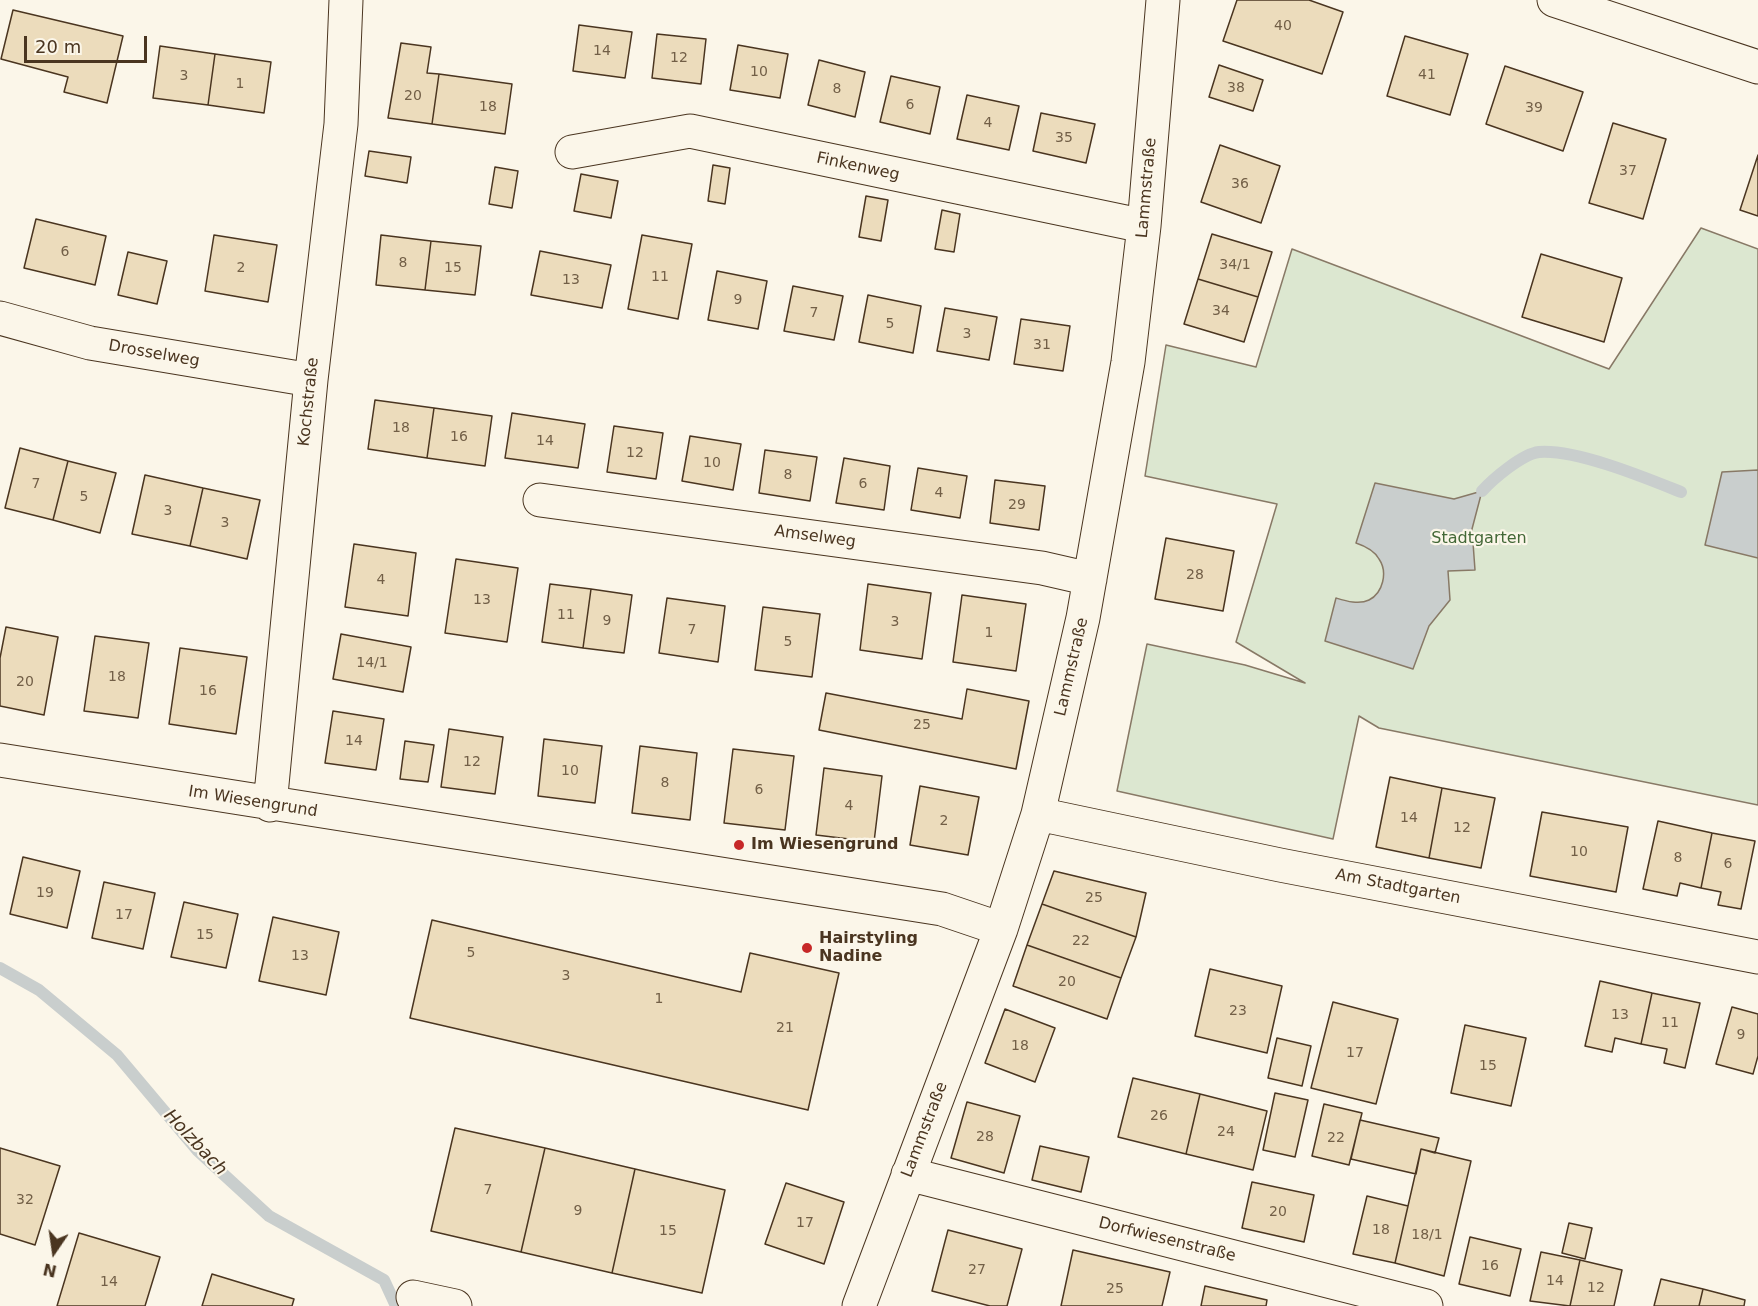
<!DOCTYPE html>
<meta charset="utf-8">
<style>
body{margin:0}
#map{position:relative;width:1758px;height:1306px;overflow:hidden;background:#fbf6e9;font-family:"DejaVu Sans",sans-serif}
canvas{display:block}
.north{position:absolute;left:24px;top:1222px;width:60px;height:60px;-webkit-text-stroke:4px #fbf6e9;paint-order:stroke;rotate:193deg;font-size:16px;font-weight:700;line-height:24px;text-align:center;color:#4a3520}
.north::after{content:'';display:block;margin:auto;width:21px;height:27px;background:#4a3520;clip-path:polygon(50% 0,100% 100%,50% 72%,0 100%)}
.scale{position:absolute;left:24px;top:36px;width:123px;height:27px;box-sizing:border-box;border:3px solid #4a3520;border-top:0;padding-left:8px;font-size:18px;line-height:21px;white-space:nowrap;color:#4a3520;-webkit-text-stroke:4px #fbf6e9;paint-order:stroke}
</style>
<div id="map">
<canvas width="1758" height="1306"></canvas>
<div class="north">N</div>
<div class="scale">20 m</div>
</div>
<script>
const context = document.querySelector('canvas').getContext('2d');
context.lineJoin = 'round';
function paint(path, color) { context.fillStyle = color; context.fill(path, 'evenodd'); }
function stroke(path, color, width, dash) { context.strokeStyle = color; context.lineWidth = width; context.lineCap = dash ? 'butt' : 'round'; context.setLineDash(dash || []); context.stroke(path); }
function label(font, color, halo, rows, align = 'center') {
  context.font = font + ' "DejaVu Sans",sans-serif'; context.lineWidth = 4.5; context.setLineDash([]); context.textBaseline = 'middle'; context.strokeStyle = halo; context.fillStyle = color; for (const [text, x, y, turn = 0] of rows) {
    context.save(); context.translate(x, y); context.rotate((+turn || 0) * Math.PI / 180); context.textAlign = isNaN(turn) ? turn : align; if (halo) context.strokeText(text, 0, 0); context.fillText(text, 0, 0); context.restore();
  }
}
const green = new Path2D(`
 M1701,228l57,21v556l-379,-77 -20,-12 -26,123 -216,-48 30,-147 98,21 60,18 -69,-41 41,-138 -132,-28 21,-131 90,22 36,-118 317,120z`);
paint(green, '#dce7d0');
stroke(green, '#887966', 1.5);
const water = new Path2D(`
 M1758,470v88l-53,-13 17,-73z
 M1375,483l79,16 28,-8 -10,38 3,41 -27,1 2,29 -21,26 -16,43 -88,-28 11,-43c10,3 23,7 33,2 14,-7 19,-28 10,-41 -5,-9 -14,-13 -23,-16z`);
paint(water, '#c9cecd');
stroke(water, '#887966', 1.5);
stroke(new Path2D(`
 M1482,491c11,-12 40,-37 57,-39 37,-3 107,26 142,40
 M0,968l39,22 78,65 80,95 72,66 115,64 12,26`), '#c9cecd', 12);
const building = new Path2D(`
 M1237,0h72l34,12 -21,62 -99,-33z
 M13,10l110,26 -16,67 -43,-11 4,-15 -67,-18z
 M579,25l53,7 -7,46 -52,-7z
 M657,34l49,5 -5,45 -49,-6z
 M1405,36l63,18 -18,61 -63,-19z
 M401,43l30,4 -4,26 12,1 -7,50 -44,-6z
 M738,45l50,9 -8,44 -50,-8z
 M160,46l55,8 -7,51 -55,-7z
 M215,54l56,8 -7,51 -56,-8z
 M819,60l46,12 -10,45 -47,-12z
 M1219,65l44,15 -10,31 -44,-14z
 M1505,66l78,26 -20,59 -77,-27z
 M439,74l73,10 -7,50 -73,-10z
 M891,76l49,11 -10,47 -50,-12z
 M967,95l52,11 -10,44 -52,-11z
 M1041,113l54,11 -9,39 -53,-12z
 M1613,123l53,16 -23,80 -54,-16z
 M1220,145l60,21 -19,57 -60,-21z
 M369,151l42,6 -4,26 -42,-7z
 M1758,155v61l-18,-6z
 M713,165l17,3 -5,36 -17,-3z
 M495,167l23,4 -6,37 -23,-4z
 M581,174l37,7 -7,37 -37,-7z
 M866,196l22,4 -7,41 -22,-4z
 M942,210l18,4 -6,38 -19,-3z
 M36,219l70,17 -11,49 -71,-17z
 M1212,234l60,18 -14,45 -60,-18z
 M214,235l63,10 -9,57 -63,-11z
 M381,235l50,6 -6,49 -49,-5z
 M642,235l50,9 -14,75 -50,-10z
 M431,241l50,5 -6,49 -50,-5z
 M540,251l71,14 -9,43 -71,-13z
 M128,252l39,9 -10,43 -39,-9z
 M1541,254l81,24 -18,64 -82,-25z
 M717,271l50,10 -9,48 -50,-9z
 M1198,279l60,18 -14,45 -60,-18z
 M793,286l50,10 -9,44 -50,-9z
 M868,295l53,11 -8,47 -54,-11z
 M945,308l52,9 -8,43 -52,-9z
 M1021,319l49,7 -7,45 -49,-7z
 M375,400l59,8 -7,50 -59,-9z
 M434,408l58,8 -7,50 -58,-8z
 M512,413l73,11 -7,44 -73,-10z
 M614,426l49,7 -7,46 -49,-7z
 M690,436l51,8 -8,46 -51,-9z
 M20,448l48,13 -15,59 -48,-12z
 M765,450l52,7 -7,44 -51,-8z
 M844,458l46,8 -6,44 -48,-7z
 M68,461l48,12 -16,60 -47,-13z
 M918,468l49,8 -7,42 -49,-8z
 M145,475l58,13 -13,58 -58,-12z
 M995,480l50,6 -6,44 -49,-7z
 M203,488l57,12 -13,59 -57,-13z
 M1166,538l68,13 -11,60 -68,-12z
 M354,544l62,9 -8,63 -63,-9z
 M456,559l62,9 -11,74 -62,-9z
 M550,584l41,5 -8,59 -41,-6z
 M868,584l63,9 -9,66 -62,-9z
 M591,589l41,6 -8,58 -41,-5z
 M962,595l64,9 -10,67 -63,-9z
 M667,598l58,8 -7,56 -59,-9z
 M763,607l57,7 -8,63 -57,-7z
 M6,627l52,10 -14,78 -44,-9v-48z
 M341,634l70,13 -8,45 -70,-13z
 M95,636l54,7 -11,75 -54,-7z
 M180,648l67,9 -11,77 -67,-10z
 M967,689l62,12 -13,68 -197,-39 7,-37 136,26z
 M333,711l51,8 -8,51 -51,-7z
 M449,729l54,8 -8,57 -54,-7z
 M544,739l58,7 -7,57 -57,-7z
 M405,741l29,4 -6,37 -28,-3z
 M640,746l57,7 -7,67 -58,-7z
 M733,749l61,7 -9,74 -61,-7z
 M824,768l58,8 -8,66 -58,-7z
 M1390,777l52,11 -13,70 -53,-11z
 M920,786l59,11 -11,58 -58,-10z
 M1442,788l53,10 -14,70 -52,-10z
 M1542,812l86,15 -12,65 -86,-16z
 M1658,821l54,12 -11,55 -21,-5 -3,13 -34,-7z
 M1712,833l43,8 -14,68 -23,-4 3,-13 -20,-4z
 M23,857l57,14 -13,57 -57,-14z
 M1054,871l92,22 -10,44 -94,-33z
 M104,882l51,11 -12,56 -51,-11z
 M184,902l54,12 -12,54 -55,-11z
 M1042,904l94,33 -15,41 -94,-33z
 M273,917l66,15 -13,63 -67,-14z
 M432,920l309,72 9,-39 89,20 -31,137 -398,-92z
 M1027,945l94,33 -14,41 -94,-33z
 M1210,969l72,17 -15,67 -72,-17z
 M1600,981l52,12 -11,51 -26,-6 -3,14 -27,-6z
 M1652,993l48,10 -15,65 -21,-5 3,-14 -26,-5z
 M1333,1002l65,17 -22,85 -65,-16z
 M1732,1007l26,7v42l-5,18 -37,-10z
 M1005,1009l50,19 -20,54 -50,-19z
 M1465,1025l61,13 -15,68 -60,-13z
 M1277,1038l34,8 -9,40 -34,-8z
 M1133,1078l67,16 -14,60 -68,-17z
 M1275,1093l33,7 -13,57 -32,-7z
 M1200,1094l67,17 -14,59 -67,-16z
 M967,1102l53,14 -16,57 -53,-15z
 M1324,1104l38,9 -13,52 -37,-9z
 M1360,1120l79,18 -4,15 -14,-4 -5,25 -65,-15z
 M455,1128l90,20 -24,104 -90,-21z
 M1040,1146l49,11 -8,35 -49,-12z
 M0,1148l60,18 -25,79 -35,-11z
 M545,1148l90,21 -23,104 -91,-21z
 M1421,1149l50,12 -27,115 -49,-13z
 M635,1169l90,21 -23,103 -90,-20z
 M1252,1182l62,13 -10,47 -62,-14z
 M786,1183l58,19 -20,62 -59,-20z
 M1367,1196l41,10 -13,57 -42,-9z
 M1569,1223l23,5 -7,31 -23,-6z
 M948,1230l74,19 -15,57h-17l-58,-15z
 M79,1233l81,24 -15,49h-88z
 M1470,1237l51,12 -11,47 -51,-12z
 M1073,1250l97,22 -8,34h-101z
 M1541,1252l39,8 -10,46 -40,-5z
 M1580,1260l42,10 -8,36h-44z
 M212,1274l82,25 -2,7h-90z
 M1661,1279l42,10 -4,17h-45z
 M1205,1286l62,14 -1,6h-65z
 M1703,1289l42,11 -1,6h-45z`);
paint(building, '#ecdcbc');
stroke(building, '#4a3520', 1.5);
const street = new Path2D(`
 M1554,0l204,67
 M572,152l118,-21 454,95
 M0,318l90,25 221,37
 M540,500l502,68 48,11
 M0,760l942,149 59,20
 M270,805l41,-425 30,-256 5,-124
 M1038,814l242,51 478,92
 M908,1174l518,132
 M413,1297l42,9
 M859,1306l142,-377 37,-115 45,-196 45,-256 16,-136 19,-226`);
stroke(street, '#4a3520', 35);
stroke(street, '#fbf6e9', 33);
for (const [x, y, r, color] of [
 [739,845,6,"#c62828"],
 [807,948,6,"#c62828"]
]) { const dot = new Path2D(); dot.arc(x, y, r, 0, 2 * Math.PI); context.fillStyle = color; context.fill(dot); stroke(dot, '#fbf6e9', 2); }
label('14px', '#725f47', null, [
 ["40",1283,26],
 ["14",602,51],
 ["12",679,58],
 ["10",759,72],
 ["41",1427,75],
 ["3",184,76],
 ["1",240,84],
 ["38",1236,88],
 ["8",837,89],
 ["20",413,96],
 ["6",910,105],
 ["18",488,107],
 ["39",1534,108],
 ["4",988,123],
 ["35",1064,138],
 ["37",1628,171],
 ["36",1240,184],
 ["6",65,252],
 ["8",403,263],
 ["34/1",1235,265],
 ["2",241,268],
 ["15",453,268],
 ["11",660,277],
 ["13",571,280],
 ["9",738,300],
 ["34",1221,311],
 ["7",814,313],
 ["5",890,324],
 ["3",967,334],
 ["31",1042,345],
 ["18",401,428],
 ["16",459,437],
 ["14",545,441],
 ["12",635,453],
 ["10",712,463],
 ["8",788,475],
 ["7",36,484],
 ["6",863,484],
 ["4",939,493],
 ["5",84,497],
 ["29",1017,505],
 ["3",168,511],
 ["3",225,523],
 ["28",1195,575],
 ["4",381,580],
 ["13",482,600],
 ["11",566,615],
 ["9",607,621],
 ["3",895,622],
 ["7",692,630],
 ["1",989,633],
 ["5",788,642],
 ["14/1",372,663],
 ["18",117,677],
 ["20",25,682],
 ["16",208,691],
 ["25",922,725],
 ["14",354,741],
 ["12",472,762],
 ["10",570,771],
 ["8",665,783],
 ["6",759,790],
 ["4",849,806],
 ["14",1409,818],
 ["2",944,821],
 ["12",1462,828],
 ["10",1579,852],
 ["8",1678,858],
 ["6",1728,864],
 ["19",45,893],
 ["25",1094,898],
 ["17",124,915],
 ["15",205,935],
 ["22",1081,941],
 ["5",471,953],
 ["13",300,956],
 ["3",566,976],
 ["20",1067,982],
 ["1",659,999],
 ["23",1238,1011],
 ["13",1620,1015],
 ["11",1670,1023],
 ["21",785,1028],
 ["9",1741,1035],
 ["18",1020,1046],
 ["17",1355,1053],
 ["15",1488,1066],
 ["26",1159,1116],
 ["24",1226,1132],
 ["28",985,1137],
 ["22",1336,1138],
 ["7",488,1190],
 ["32",25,1200],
 ["9",578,1211],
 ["20",1278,1212],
 ["17",805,1223],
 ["18",1381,1230],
 ["15",668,1231],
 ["18/1",1427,1235],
 ["16",1490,1266],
 ["27",977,1270],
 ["14",1555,1281],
 ["14",109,1282],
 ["12",1596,1288],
 ["25",1115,1289]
]);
label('16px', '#4a3520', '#fbf6e9', [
 ["Finkenweg",858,167,12],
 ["Lammstraße",1147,188,-85],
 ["Drosselweg",154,354,10],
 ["Kochstraße",309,402,-84],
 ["Amselweg",815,537,8],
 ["Lammstraße",1072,667,-77],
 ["Im Wiesengrund",253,802,9],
 ["Am Stadtgarten",1398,887,11],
 ["Lammstraße",925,1130,-69],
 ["Dorfwiesenstraße",1167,1240,14]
]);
label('16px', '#436837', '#fbf6e9', [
 ["Stadtgarten",1479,539]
]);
label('bold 16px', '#4a3520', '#fbf6e9', [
 ["Im Wiesengrund",751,845],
 ["Hairstyling",819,939],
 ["Nadine",819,957]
], 'left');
label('italic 18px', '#4a3520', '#fbf6e9', [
 ["Holzbach",195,1143,47]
]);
</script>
